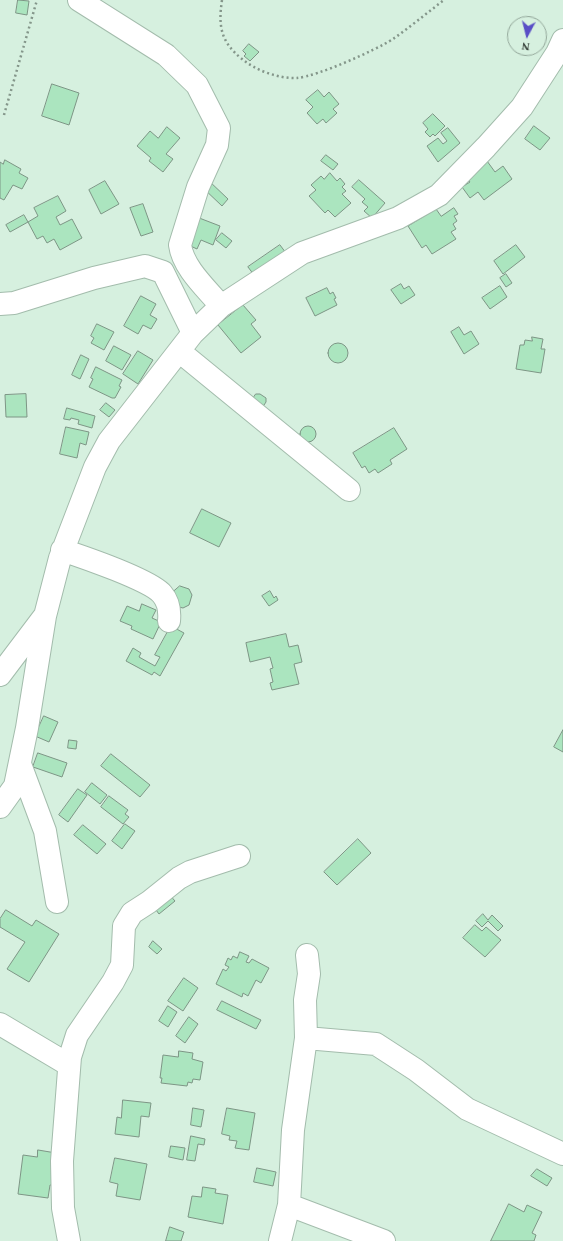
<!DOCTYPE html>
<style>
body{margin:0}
#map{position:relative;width:563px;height:1241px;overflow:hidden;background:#d6f0df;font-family:"Times New Roman",serif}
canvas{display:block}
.north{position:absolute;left:507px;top:16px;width:40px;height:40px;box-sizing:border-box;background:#d6f0df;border:1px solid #92a699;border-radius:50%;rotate:187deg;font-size:11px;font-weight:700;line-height:16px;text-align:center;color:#2d3730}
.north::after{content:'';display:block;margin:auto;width:14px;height:18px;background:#594ec6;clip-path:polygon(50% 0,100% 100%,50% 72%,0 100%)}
</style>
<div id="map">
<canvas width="563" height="1241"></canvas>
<div class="north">N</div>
</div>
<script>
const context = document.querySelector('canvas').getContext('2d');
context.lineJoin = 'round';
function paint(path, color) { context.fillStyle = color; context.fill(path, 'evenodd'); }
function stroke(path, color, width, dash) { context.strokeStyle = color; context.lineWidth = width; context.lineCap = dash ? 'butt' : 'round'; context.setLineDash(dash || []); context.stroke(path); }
const building = new Path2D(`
 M18,0l11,1 -2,14 -11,-2z
 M249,44l10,8 -9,9 -6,-5 2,-2 -3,-3z
 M52,84l27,9 -10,32 -27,-9z
 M318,90l6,7 5,-5 10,12 -6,5 4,4 -11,10 -3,-4 -6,5 -10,-11 6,-6 -7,-7z
 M433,114l12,12 -10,10 -2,-2 -3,3 -5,-5 3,-3 -5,-6z
 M534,126l16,12 -10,12 -15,-11z
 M167,127l13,11 -14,16 7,5 -10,13 -14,-11 2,-3 -14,-12 13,-15 8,7z
 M448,128l12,15 -22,19 -11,-16 11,-8 5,6 4,-3 -6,-8z
 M326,155l12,9 -5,6 -12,-9z
 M5,160l16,9 -2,4 9,5 -6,11 -9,-4 -9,15 -4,-2v-36l3,2z
 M487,161l8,11 8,-6 9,13 -28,21 -6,-8 -8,6 -8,-11 8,-5 -4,-5z
 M330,173l7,8 3,-3 5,6 -3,3 4,4 -4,3 9,9 -16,14 -7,-7 -3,3 -16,-17 7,-6 -5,-5 10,-9 3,3z
 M208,180l20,19 -6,7 -21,-20z
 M359,180l26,23 -13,15 -8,-7 4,-4 -6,-5 3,-3 -13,-12z
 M105,181l14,23 -18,10 -12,-24z
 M58,196l8,15 -10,6 4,8 12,-6 10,19 -22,12 -6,-11 -7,4 -4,-7 -6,3 -9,-17 10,-6 -4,-8z
 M143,204l10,28 -12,4 -11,-28z
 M454,208l4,6 -4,2 3,5 -4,3 3,5 -5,3 5,7 -24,15 -6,-9 -4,3 -14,-22 28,-17 5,7z
 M24,215l4,7 -18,10 -4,-7z
 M194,216l26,10 -7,19 -12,-5 -4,9 -13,-6z
 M222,233l10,8 -6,7 -10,-8z
 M280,245l6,8 -32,22 -6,-8z
 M516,245l9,12 -22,17 -9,-13z
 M506,274l6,9 -6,4 -6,-9z
 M401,284l3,5 5,-3 6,9 -14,9 -10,-14z
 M500,286l7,11 -17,12 -8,-11z
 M327,288l3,6 3,-2 3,6 -2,1 3,6 -22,11 -9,-18z
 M141,296l15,8 -6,11 7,4 -6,10 -8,-4 -5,9 -14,-8z
 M243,305l13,15 -5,4 10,13 -20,16 -23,-28z
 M97,324l17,8 -10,18 -13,-7 3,-5 -3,-2z
 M459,327l5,8 7,-4 8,13 -15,10 -13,-22z
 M532,337l11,2 -2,10h4l-4,24 -25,-4 4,-24h4l1,-5 7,1z
 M328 353a10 10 0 1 1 20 0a10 10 0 1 1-20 0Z
 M114,346l17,9 -9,15 -16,-9z
 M138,351l15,9 -15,24 -15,-10z
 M81,355l8,4 -9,20 -8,-4z
 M96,367l26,13 -3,6 2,1 -6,11h-3l-23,-11 4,-8 -2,-1z
 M26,394l1,23h-21l-1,-22z
 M256,394h4l6,4v4l-4,6 -10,-8z
 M106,403l9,7 -6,7 -9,-7z
 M67,408l28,8 -3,12 -14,-4 1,-4 -8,-2 -1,2 -6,-1z
 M300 434a8 8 0 1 1 16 0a8 8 0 1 1-16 0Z
 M66,427l23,5 -3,13 -6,-2 -3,15 -17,-4z
 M394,428l13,21 -17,11 2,4 -14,9 -3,-4 -6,4 -4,-7 -3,2 -9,-15z
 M202,509l29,14 -12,24 -29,-14z
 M180,586l9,3 3,6 -3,10 -6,3 -4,-1 -7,-14z
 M270,591l4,7 2,-2 2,4 -9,6 -7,-10z
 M142,604l14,6 -4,8 9,4 -8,17 -22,-10 1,-3 -12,-5 7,-15 12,5z
 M171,626l13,7 -24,43 -6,-4 -2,3 -26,-14 7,-13 8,5 -2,4 16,9 5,-9 -5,-2z
 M286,634l3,13 9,-2 4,17 -8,2 5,20 -27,6 -2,-7 3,-1 -3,-13 3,-1 -3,-11 -20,5 -4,-19z
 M44,716l14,6 -9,20 -14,-6z
 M563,730v22l-9,-5z
 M69,740l8,1 -1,8 -8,-1z
 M38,753l29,10 -5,14 -29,-10z
 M111,754l39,31 -10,12 -39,-31z
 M92,783l15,12 -7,9 -15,-12z
 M78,789l9,6 -19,27 -9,-7z
 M109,796l19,14 -3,4 4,3 -6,7 -22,-17z
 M125,824l10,7 -13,18 -10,-8z
 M83,825l23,19 -9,10 -23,-19z
 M358,839l13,14 -34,32 -13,-13z
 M168,893l7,8 -16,13 -6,-8z
 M6,910l26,16 4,-6 23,14 -30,48 -22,-13 18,-27 -25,-15v-8z
 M483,914l5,6 4,-5 11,11 -5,5 -10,-10 -6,6 -6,-6z
 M475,925l7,6 4,-4 15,13 -16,17 -22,-19z
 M153,941l9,8 -5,5 -8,-7z
 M240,952l9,4 -3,6 3,1 3,-4 17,9 -8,15 -5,-3 -8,16 -5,-3 -1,4 -26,-13 7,-15 3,2 3,-4 -4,-2 3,-7 3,2 2,-4 4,2z
 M184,978l14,10 -15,23 -15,-10z
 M222,1001l39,19 -5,9 -39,-19z
 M168,1006l9,6 -9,15 -9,-6z
 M189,1017l9,7 -13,19 -9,-7z
 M179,1051l14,2 -1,6 11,3 -3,18 -7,-1 -1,4 -4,-1 -1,4 -26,-3 1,-5h-2l3,-23 15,2z
 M123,1100l28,3 -2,14 -8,-1 -2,21 -24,-3 2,-17 4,1z
 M193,1108l11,2 -3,17 -10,-2z
 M227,1108l28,5 -6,37 -14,-2 2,-7 -8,-1 1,-4 -8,-2z
 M191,1136l14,3 -1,6 -6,-1 -3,17 -8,-1z
 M171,1146l14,2 -2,12 -14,-3z
 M38,1150l18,3 -4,32h-2l-2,13 -30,-4 5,-39 14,2z
 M115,1158l32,6 -7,36 -24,-4 2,-12 -8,-2z
 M257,1168l19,4 -3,14 -19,-4z
 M537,1169l15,9 -5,8 -16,-10z
 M203,1187l13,2 -1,4 13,2 -5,29 -35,-7 4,-21 9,1z
 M509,1204l15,8 3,-7 15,7 -10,21 4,2 -2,6h-43z
 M170,1227l14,5 -3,9h-15z`);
paint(building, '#abe5bf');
stroke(building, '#7d9585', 1);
const minor = new Path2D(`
 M79,0l87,55 31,30 22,43 -2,17 -19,42 -18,58c3,23 27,44 41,61
 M0,304l14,-1 80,-25 51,-12 18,6 30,61
 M179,351l170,139
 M62,550c21,7 88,30 100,44 7,8 8,17 7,27
 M0,675l43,-57
 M20,764l25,67 12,71
 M0,807l15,-21 12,-58 18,-112 15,-58 35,-91 14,-26 84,-108 28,-27 81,-53 96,-35 41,-23 47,-48 36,-40 35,-54 6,-13
 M0,1024l69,41
 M306,1038l70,6 40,26 51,39 96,45
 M289,1205l95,36
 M69,1241l-6,-33 -1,-47 8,-104 7,-22 36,-53 9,-17 2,-39 8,-13 17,-11 30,-24 11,-6 49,-16
 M280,1241l9,-36 4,-75 13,-92 -1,-38 4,-26 -2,-19`);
stroke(minor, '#a3bcac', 24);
stroke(new Path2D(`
 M222,0c-4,27 -1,42 20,59 13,11 37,20 55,19 21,-2 77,-27 96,-39 17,-12 34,-26 51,-39
 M4,115l33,-115`), '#84968a', 2.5, [2, 3]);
stroke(minor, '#fff', 22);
</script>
